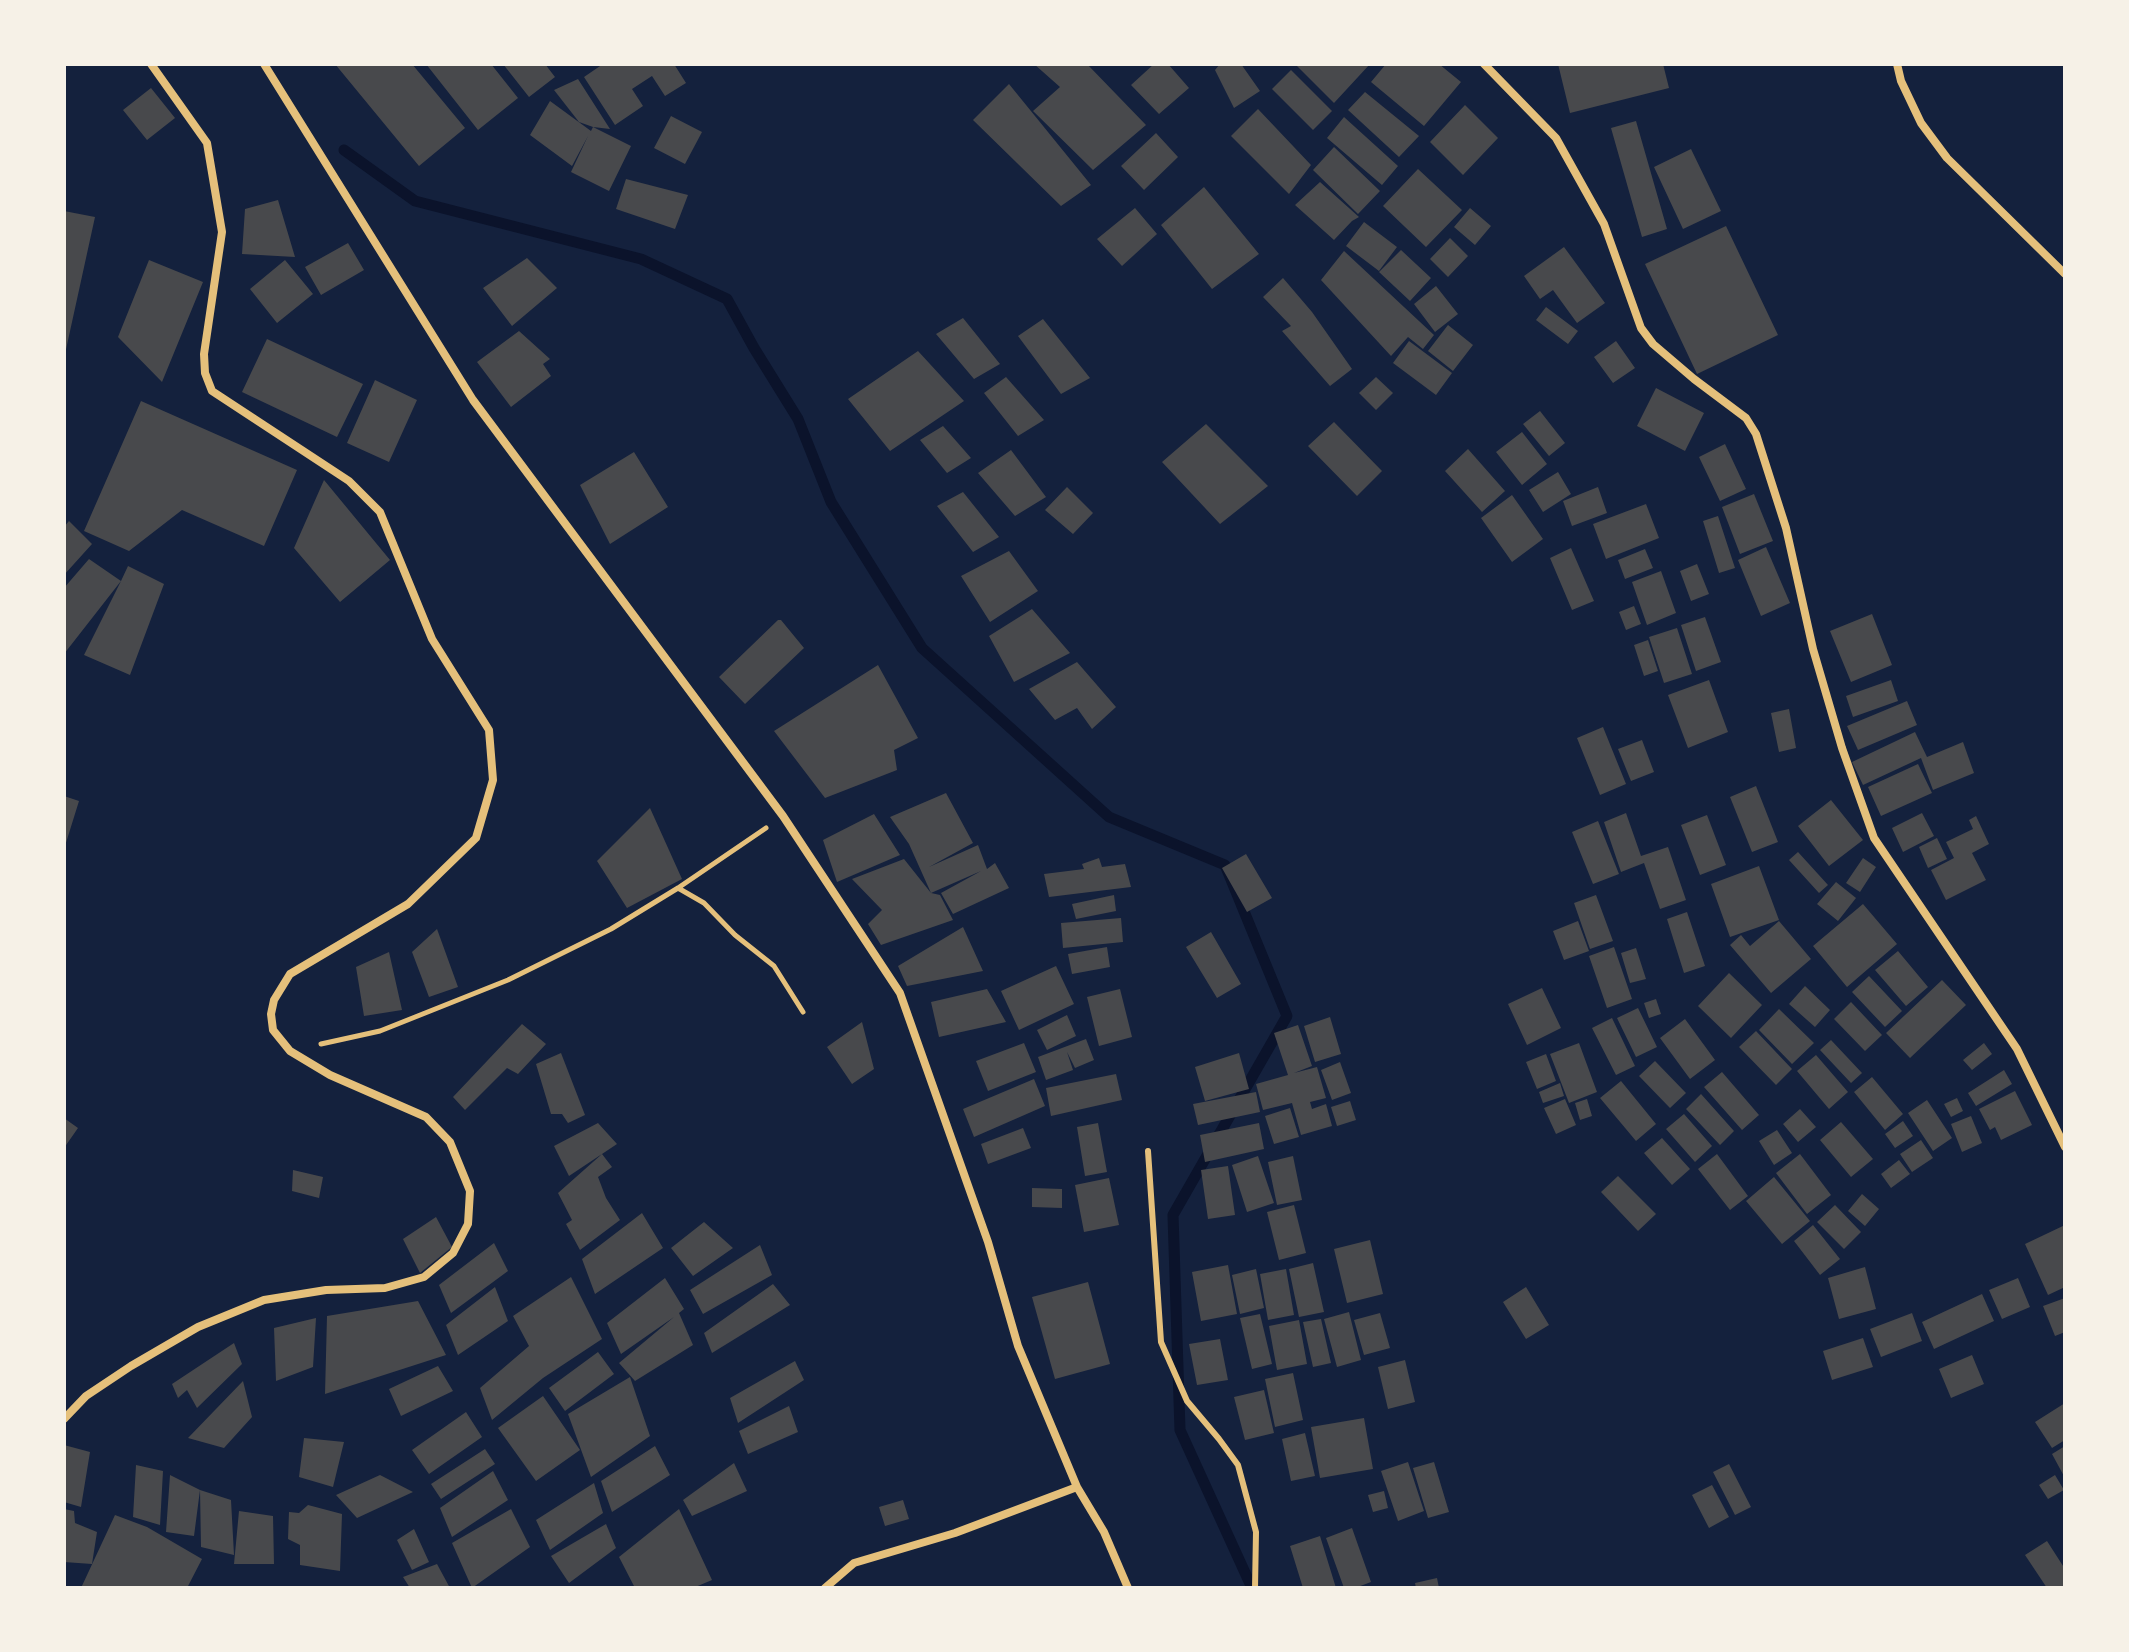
<!DOCTYPE html>
<style>
body{margin:0}
#map{position:relative;width:2129px;height:1652px;overflow:hidden;background:#14213d;font-family:"DM Sans",sans-serif}
canvas{display:block}
.frame{position:absolute;inset:0;border:66px solid #f6f1e7;pointer-events:none}
</style>
<div id="map">
<canvas width="2129" height="1652"></canvas>
<div class="frame"></div>
</div>
<script>
const context = document.querySelector('canvas').getContext('2d');
context.lineJoin = 'round';
function stroke(path, color, width, dash) { context.strokeStyle = color; context.lineWidth = width; context.lineCap = dash ? 'butt' : 'round'; context.setLineDash(dash || []); context.stroke(path); }
function paint(path, color) { context.fillStyle = color; context.fill(path, 'evenodd'); }
stroke(new Path2D(`
 M344,150l71,51 226,58 86,40 27,49 44,71 33,83 91,146 187,169 116,48 62,151 -114,199 7,215 72,158`), '#0b132b', 11);
paint(new Path2D(`
 M335,64h77l53,64 -46,38z
 M426,64h65l27,34 -40,32z
 M503,64h42l10,13 -26,20z
 M603,64h71l12,19 -21,13 -13,-20 -20,13 11,17 -28,19 -31,-48z
 M1034,64h53l59,61 -53,45 -60,-59 27,-24z
 M1154,64h14l21,24 -30,26 -28,-29z
 M1220,64h21l19,27 -26,17 -19,-38z
 M1295,64h75l-36,39z
 M1386,64h53l22,18 -37,44 -53,-44z
 M1558,64h105l6,24 -99,25z
 M1291,70l41,41 -19,19 -41,-41z
 M578,79l32,50 -17,-2 38,19 -22,45 -38,-19 17,-36 -16,30 -42,-31 20,-34 41,30 2,-4 -14,-5 -25,-32z
 M1009,84l82,101 -30,21 -88,-86z
 M151,88l24,30 -28,22 -24,-30z
 M1365,92l54,44 -20,21 -51,-47z
 M1465,105l33,33 -35,37 -33,-33z
 M1258,109l53,56 -22,29 -58,-58z
 M671,116l31,16 -17,32 -31,-16z
 M1344,117l54,49 -16,19 -55,-47z
 M1636,121l31,108 -25,8 -31,-109z
 M1156,133l22,24 -34,33 -23,-24z
 M1334,147l46,44 -22,23 -45,-44z
 M1691,149l30,62 -38,18 -29,-62z
 M1418,169l44,41 -36,37 -43,-41z
 M626,179l62,16 -13,34 -59,-20z
 M1320,182l39,35 -7,4 -18,19 -39,-35z
 M1204,187l55,67 -47,35 -51,-64z
 M278,200l17,57 -53,-3 3,-45z
 M1135,208l22,26 -35,32 -25,-27z
 M1470,208l21,18 -16,19 -21,-18z
 M64,211l31,6 -30,137h-1z
 M1364,222l33,25 -18,24 -33,-25z
 M1726,226l52,109 -81,39 -52,-110z
 M1450,238l18,18 -20,21 -18,-18z
 M348,243l16,27 -43,25 -16,-28z
 M1564,247l41,56 -28,20 -24,-33 -13,9 -16,-23z
 M1401,250l30,28 -21,23 -31,-29z
 M1344,251l90,84 -11,14 -15,-12 -17,19 -70,-76z
 M527,258l30,30 -45,38 -29,-38z
 M149,260l54,22 -41,100 -44,-45z
 M285,260l28,34 -36,29 -27,-34z
 M1283,278l29,34 40,57 -22,17 -48,-55 9,-5 -28,-29z
 M1436,286l22,28 -23,18 -21,-28z
 M1546,307l32,24 -10,13 -32,-24z
 M963,318l37,46 -26,15 -38,-45z
 M1043,319l47,59 -29,16 -43,-58z
 M1448,325l25,20 -20,26 -25,-20z
 M519,331l31,28 -7,5 8,12 -40,31 -34,-45z
 M267,339l96,45 -26,53 -95,-45z
 M1409,341l43,32 -16,22 -43,-32z
 M1616,341l19,27 -22,15 -19,-26z
 M918,351l46,50 -74,50 -42,-52z
 M1006,377l38,43 -26,16 -34,-43z
 M1376,377l17,16 -17,17 -17,-17z
 M375,380l42,20 -28,62 -42,-19z
 M1656,388l48,25 -19,38 -48,-25z
 M141,401l156,69 -33,76 -82,-36 -53,41 -45,-20z
 M1540,411l25,32 -16,13 -26,-32z
 M1334,422l48,49 -25,25 -49,-50z
 M1206,424l62,62 -48,38 -58,-62z
 M943,426l28,32 -24,15 -27,-33z
 M1522,432l25,32 -25,21 -26,-33z
 M1725,444l21,45 -26,12 -21,-44z
 M1468,449l37,42 -23,21 -37,-41z
 M1011,450l35,47 -31,19 -37,-43z
 M634,452l34,55 -58,37 -30,-59z
 M1558,472l13,22 -28,18 -14,-22z
 M324,480l66,80 -50,42 -46,-54z
 M1067,487l26,26 -20,21 -28,-24z
 M1598,487l9,26 -35,13 -9,-25z
 M963,492l36,45 -26,15 -36,-46z
 M1754,494l19,47 -33,13 -18,-47z
 M1512,495l31,44 -31,23 -31,-44z
 M1646,504l13,34 -53,21 -13,-35z
 M1718,516l17,52 -16,5 -16,-52z
 M69,521l23,23 -28,31v-48z
 M1766,547l24,56 -29,13 -23,-56z
 M1571,548l23,53 -22,9 -22,-52z
 M1645,549l8,19 -28,11 -7,-19z
 M1009,551l29,40 -48,31 -29,-46z
 M89,559l32,22 7,-15 36,18 -34,91 -46,-20 37,-74 -57,73v-66z
 M1697,564l12,30 -18,7 -11,-30z
 M1661,571l15,42 -29,12 -15,-43z
 M1634,606l7,18 -15,6 -7,-18z
 M1032,609l38,44 -56,29 -25,-46z
 M1872,614l20,51 -41,17 -21,-51z
 M1705,617l16,45 -25,9 -15,-46z
 M778,620h3l23,28 -59,56 -26,-27z
 M1677,628l15,46 -28,9 -15,-46z
 M1648,640l10,31 -14,5 -10,-31z
 M1077,662l39,45 -24,22 -15,-21 -22,12 -26,-31z
 M878,665l40,73 -24,12 3,20 -72,28 -51,-67z
 M1709,680l19,52 -40,16 -20,-53z
 M1891,680l7,21 -45,16 -7,-21z
 M1907,701l10,24 -59,25 -11,-24z
 M1789,709l7,39 -17,4 -8,-39z
 M1603,727l23,57 -26,11 -23,-57z
 M1915,732l12,25 36,-15 11,31 -41,17 -12,-32 -58,27 -11,-23z
 M1642,740l12,32 -23,9 -13,-32z
 M1918,764l14,29 -51,23 -13,-29z
 M1756,786l22,56 -26,10 -22,-55z
 M946,793l27,50 -44,24 49,-22 9,24 8,-6 14,25 -56,26 -12,-21 40,-22 -50,22 9,2 13,25 -72,25 -13,-21 14,-14 -30,-31 52,-20 27,34 -22,-49 -19,-27z
 M64,796l15,5 -14,45h-1z
 M1831,800l32,40 -34,26 -31,-40z
 M650,808l32,71 -55,29 -30,-47z
 M1626,813l15,43 27,-9 18,53 -26,9 -16,-46 -23,9 -17,-50z
 M1922,813l12,23 -31,16 -11,-24z
 M874,814l26,41 -63,27 -14,-42z
 M1707,815l19,50 -26,10 -19,-50z
 M1976,816l13,28 -17,9 14,27 -40,20 -15,-30 23,-12 -8,-16 27,-13 -4,-9z
 M1598,821l21,53 -26,10 -21,-52z
 M1937,838l10,21 -19,9 -9,-21z
 M1798,852l30,33 -9,8 -30,-33z
 M1246,854l26,44 -25,14 -25,-44z
 M1099,858l3,9 23,-3 6,23 -82,10 -5,-23 40,-5 -2,-5z
 M1863,858l13,9 -16,25 -14,-9z
 M1759,866l20,54 -49,17 -19,-53z
 M1836,882l20,16 -18,23 -21,-17z
 M1114,895l2,16 -40,8 -4,-15z
 M1596,895l17,46 -23,8 -16,-46z
 M1863,904l34,40 -50,43 -34,-41z
 M1687,912l18,54 -21,7 -17,-54z
 M1121,918l2,24 -60,6 -2,-25z
 M1578,921l11,30 -25,9 -11,-29z
 M1779,921l32,38 -40,34 -41,-48 11,-10 9,11z
 M963,927l20,44 -76,15 -9,-20z
 M437,929l21,58 -29,10 -17,-45z
 M1211,932l30,52 -24,14 -31,-51z
 M1107,947l3,20 -38,7 -4,-20z
 M1614,947l18,52 -25,9 -18,-52z
 M1636,948l10,31 -16,4 -9,-30z
 M1898,951l30,36 -22,19 -31,-36z
 M389,952l13,58 -38,6 -8,-49z
 M1056,966l18,38 -55,26 -18,-39z
 M1729,973l33,32 -31,33 -33,-32z
 M1869,976l33,35 -17,16 -33,-35z
 M1942,980l24,25 -56,53 -24,-25z
 M1805,986l25,24 -15,17 -26,-23z
 M1542,988l19,40 -34,17 -19,-41z
 M987,989l19,33 -67,15 -8,-35z
 M1120,989l12,48 -33,9 -12,-49z
 M1656,999l5,15 -12,4 -5,-15z
 M1851,1002l31,33 -17,16 -31,-32z
 M1638,1008l19,39 -21,10 -19,-39z
 M1779,1009l35,34 -22,21 -33,-34z
 M1067,1015l9,21 -29,14 -10,-20z
 M1330,1017l11,37 -26,8 -11,-36z
 M1612,1018l23,48 -19,9 -24,-47z
 M1685,1019l30,41 -25,19 -30,-41z
 M862,1022l12,47 -22,15 -25,-37z
 M522,1024l24,20 -28,30 -11,-6 -42,42 -12,-13z
 M1298,1025l14,41 -18,7 23,-6 9,31 -16,4 2,7 14,-5 6,22 -31,9 -9,-32 -29,7 -7,-26 32,-9 -14,-42z
 M1756,1031l36,38 -16,16 -37,-38z
 M1086,1039l8,21 -19,8 -8,-16 6,18 -27,10 -8,-23z
 M1831,1040l31,33 -11,10 -31,-33z
 M1024,1043l12,29 -48,19 -12,-30z
 M1579,1043l18,49 -28,11 -19,-49z
 M1984,1043l8,11 -20,16 -9,-10z
 M561,1053l24,62 -17,8 -6,-9h-11l-15,-50z
 M1239,1053l10,36 -44,12 -10,-34z
 M1546,1054l10,27 -19,8 -11,-27z
 M1816,1055l32,37 -19,17 -32,-38z
 M1655,1061l31,32 -16,15 -31,-32z
 M1340,1062l11,31 -19,7 -11,-30z
 M2004,1070l8,14 -36,22 -8,-13z
 M1722,1072l37,43 -17,15 -38,-43z
 M1116,1074l6,26 -71,16 -5,-28z
 M1872,1077l31,37 -18,16 -31,-38z
 M1034,1079l11,27 -71,31 -11,-28z
 M1621,1081l35,43 -20,17 -36,-43z
 M1560,1083l4,13 -21,7 -4,-11z
 M2015,1091l17,34 -31,15 -6,-13 -5,3 -11,-21z
 M1256,1092l4,20 -62,13 -5,-21z
 M1701,1094l33,37 -14,14 -34,-36z
 M1957,1098l6,13 -12,6 -7,-13z
 M1565,1099l11,26 -20,9 -12,-26z
 M1587,1099l5,17 -12,4 -5,-17z
 M1927,1100l25,38 -19,13 -25,-38z
 M1350,1101l6,19 -19,6 -6,-19z
 M1290,1108l9,29 -25,7 -9,-28z
 M1800,1109l16,18 -18,15 -15,-18z
 M1684,1114l28,32 -17,16 -29,-33z
 M1971,1116l11,27 -20,9 -11,-28z
 M64,1118l14,10 -14,20z
 M1903,1121l10,15 -18,12 -10,-14z
 M1841,1122l32,37 -22,18 -31,-37z
 M598,1123l19,21 -15,10 10,13 -14,10 8,21 14,22 -40,30 -14,-26 6,-4 -14,-27 44,-39 -33,22 -15,-30z
 M1098,1123l9,49 -22,4 -8,-49z
 M1259,1123l5,26 -59,13 -5,-27z
 M1023,1128l8,20 -43,16 -7,-20z
 M1777,1130l15,23 -18,12 -15,-24z
 M1662,1138l28,31 -18,16 -28,-32z
 M1921,1140l12,18 -21,14 -12,-18z
 M1717,1154l31,42 -18,14 -32,-41z
 M1800,1154l31,41 -24,19 -31,-41z
 M1258,1156l16,47 -27,9 -15,-47z
 M1293,1156l9,44 -25,5 -9,-43z
 M1899,1160l11,14 -19,14 -10,-14z
 M1228,1166l7,49 -27,4 -7,-49z
 M293,1170l30,7 -4,21 -27,-7z
 M1618,1176l38,38 -18,17 -37,-39z
 M1774,1177l36,44 -28,23 -36,-43z
 M1109,1178l10,47 -35,7 -9,-47z
 M1032,1188l30,1v19l-30,-1z
 M1862,1194l17,15 -14,17 -17,-15z
 M1294,1205l12,48 -27,7 -12,-48z
 M1835,1205l26,27 -17,17 -27,-27z
 M642,1213l21,35 -68,46 -13,-35z
 M436,1217l16,30 -32,26 -17,-34z
 M704,1222l29,26 -40,28 -22,-28z
 M1813,1225l27,34 -20,16 -26,-34z
 M2065,1225v62l-17,8 -23,-51z
 M1370,1240l13,54 -36,9 -13,-54z
 M494,1243l14,28 -57,42 -12,-28z
 M760,1245l12,30 -69,39 -13,-24z
 M1313,1263l11,49 -25,5 -10,-48z
 M1228,1265l9,49 -36,7 -9,-49z
 M1865,1267l11,42 -37,10 -11,-41z
 M1256,1269l8,39 -24,6 -8,-39z
 M1286,1269l8,46 -26,5 -8,-46z
 M571,1277l31,62 -59,39 -51,42 -12,-32 49,-42 -16,-30z
 M665,1278l19,31 -5,4 14,32 -58,36 -16,-18 55,-46 -53,37 -14,-31z
 M2018,1278l12,29 -28,12 -13,-29z
 M1088,1282l22,82 -55,15 -23,-82z
 M773,1284l17,21 -78,48 -8,-20z
 M495,1287l13,34 -50,34 -12,-30z
 M1526,1287l23,38 -23,14 -23,-37z
 M1982,1294l12,27 -60,28 -12,-27z
 M2065,1298v34l-10,4 -12,-30z
 M418,1301l28,54 -121,39 2,-78z
 M1349,1312l12,48 -24,7 -13,-48z
 M1380,1313l10,35 -26,7 -10,-35z
 M1912,1313l10,28 -41,16 -11,-28z
 M1260,1314l12,50 -20,5 -12,-51z
 M316,1318l-3,49 -37,14 -2,-53z
 M1321,1319l10,44 -18,4 -10,-45z
 M1299,1320l8,44 -30,6 -8,-44z
 M1863,1338l10,29 -41,13 -9,-29z
 M1220,1339l8,41 -31,5 -8,-41z
 M234,1343l8,21 -45,44 -10,-18 -9,8 -6,-14z
 M598,1352l16,22 -49,37 -16,-23z
 M1972,1355l12,29 -33,14 -12,-29z
 M1405,1360l10,42 -27,7 -10,-42z
 M795,1361l9,19 -66,43 -8,-25z
 M438,1366l15,25 -52,25 -12,-27z
 M1293,1373l10,47 -28,7 -10,-48z
 M630,1377l20,59 -59,41 -23,-63z
 M243,1381l9,36 -28,31 -36,-10z
 M1264,1390l10,43 -29,7 -11,-43z
 M543,1396l37,54 -44,31 -38,-53z
 M2065,1403v37l-13,8 -17,-26z
 M789,1406l9,26 -50,22 -9,-23z
 M466,1412l16,25 -53,37 -17,-24z
 M1364,1418l9,51 -53,9 -9,-51z
 M1305,1433l10,43 -24,5 -9,-42z
 M304,1438l40,4 -11,45 -34,-10z
 M64,1445l26,7 -9,55 -17,-5z
 M655,1446l15,29 -58,37 -11,-31z
 M2065,1446v32l-13,-24z
 M485,1449l10,15 -54,35 -10,-15z
 M1408,1462l16,49 -26,10 -17,-50z
 M1434,1462l15,50 -21,6 -15,-50z
 M734,1463l13,28 -55,25 -9,-16z
 M1729,1464l22,43 -16,8 -22,-43z
 M136,1465l27,6 -3,54 -27,-8z
 M493,1471l15,29 -56,37 -12,-29z
 M170,1475l30,15 -6,46 -28,-4z
 M380,1475l33,17 -56,26 -21,-23z
 M2055,1475l9,15 -16,9 -9,-14z
 M594,1483l9,30 -53,37 -14,-30z
 M1712,1485l17,32 -20,11 -17,-33z
 M200,1490l31,10 3,55 -33,-8z
 M1384,1491l4,17 -15,4 -5,-17z
 M903,1500l6,19 -24,7 -6,-19z
 M308,1505l34,9 -2,57 -40,-6v-20l-12,-6 1,-27 10,1z
 M64,1509l10,2 1,12 22,9 -5,32 -28,-2z
 M511,1509l19,38 -58,41 -20,-45z
 M679,1509l33,71 -19,8h-58l-16,-31z
 M239,1511l34,5 1,48h-40z
 M115,1515l32,12 55,32 -15,29 -31,-2 -1,2h-74z
 M606,1524l10,24 -47,35 -18,-27z
 M1352,1528l19,54 -16,6h-11l-18,-50z
 M414,1529l15,33 -17,8 -15,-30z
 M1320,1536l16,52h-33l-13,-42z
 M2047,1541l18,28 -1,19h-17l-22,-33z
 M437,1564l13,24h-40l-7,-11z
 M1437,1578l2,10h-23l-1,-5z`), '#48494c');
stroke(new Path2D(`
 M678,888l26,15 31,32 39,31 29,46
 M321,1044l59,-13 128,-51 103,-51 67,-41 88,-60`), '#e5c07b', 5);
stroke(new Path2D(`
 M1148,1151l13,191 26,59 32,38 19,26 18,67 -1,56`), '#e5c07b', 6);
stroke(new Path2D(`
 M264,64l209,336 310,416 117,177 88,249 30,104 59,141 27,45 24,56
 M1484,64l72,74 48,86 37,104 12,16 41,35 52,39 10,16 30,94 27,121 29,99 32,90 143,211 48,98
 M1897,64l4,17 20,42 26,35 118,116
 M64,1419l22,-23 45,-30 67,-39 66,-27 62,-10 59,-2 39,-11 29,-24 15,-29 2,-33 -20,-49 -24,-25 -96,-42 -40,-24 -17,-21 -2,-16 3,-14 16,-26 118,-70 68,-66 17,-58 -4,-50 -57,-91 -52,-127 -31,-31 -137,-90 -7,-18 -1,-19 18,-122 -15,-89 -56,-79
 M825,1588l29,-25 101,-30 122,-46`), '#e5c07b', 8);
</script>
